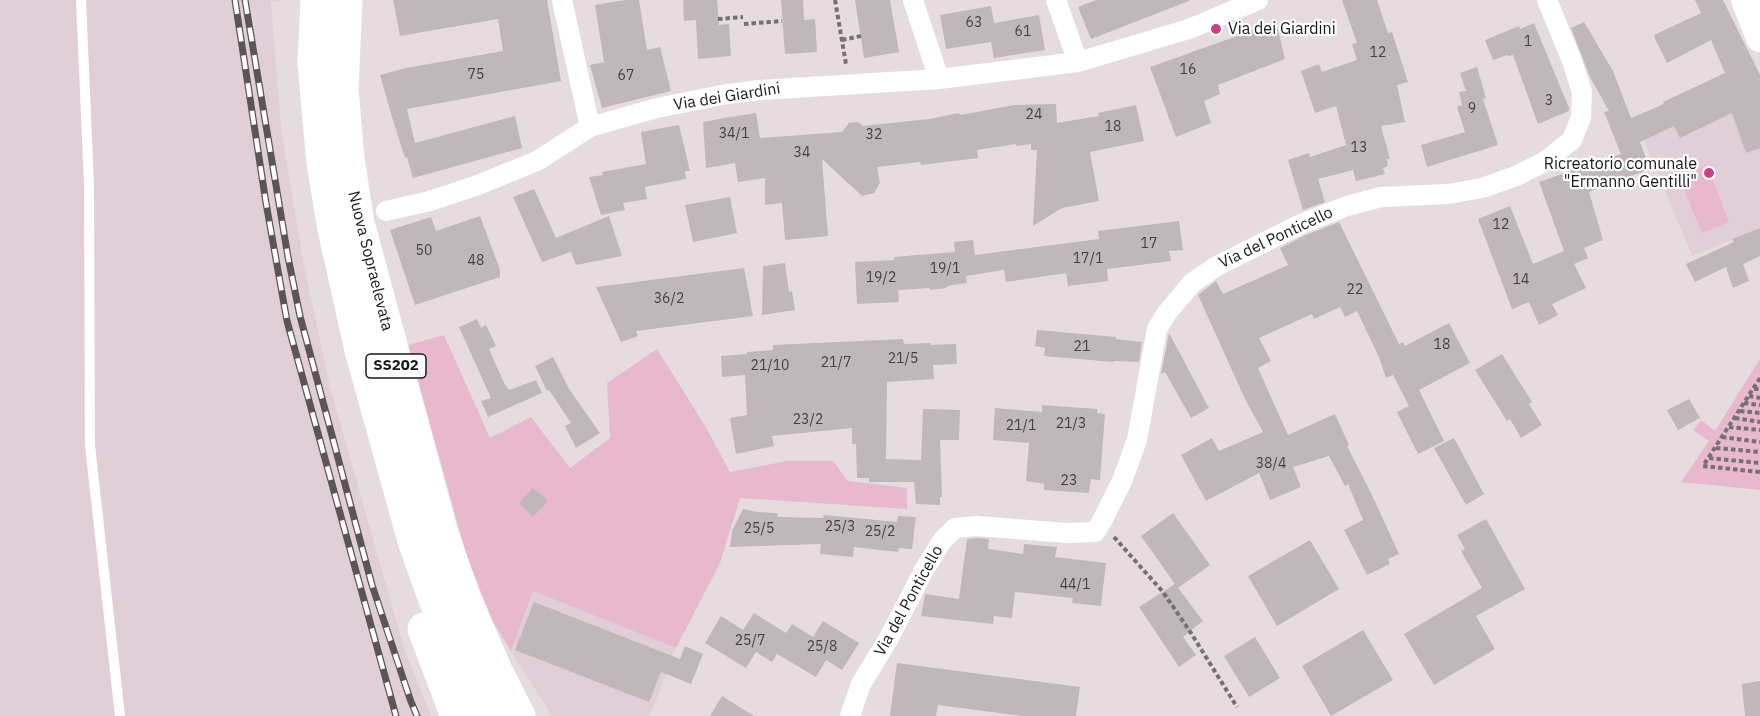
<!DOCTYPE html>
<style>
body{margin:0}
canvas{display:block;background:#e6dce0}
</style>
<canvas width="1760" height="716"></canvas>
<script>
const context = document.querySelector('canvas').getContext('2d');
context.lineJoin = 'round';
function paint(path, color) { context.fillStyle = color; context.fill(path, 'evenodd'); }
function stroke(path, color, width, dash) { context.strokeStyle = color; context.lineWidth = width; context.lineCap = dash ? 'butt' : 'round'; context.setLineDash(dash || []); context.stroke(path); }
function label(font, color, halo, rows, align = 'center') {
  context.font = font + ' "IBM Plex Sans",sans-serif'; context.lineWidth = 4.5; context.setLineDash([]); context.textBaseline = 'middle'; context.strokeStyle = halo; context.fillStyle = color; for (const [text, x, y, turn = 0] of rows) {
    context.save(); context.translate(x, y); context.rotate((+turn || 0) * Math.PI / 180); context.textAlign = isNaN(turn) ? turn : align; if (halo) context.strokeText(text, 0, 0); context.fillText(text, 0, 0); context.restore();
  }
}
paint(new Path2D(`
 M0,0h285l-14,2 10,126 23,137 26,122 74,261 27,68h-431z
 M1753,59l7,16v153l-68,28 -57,-138z
 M533,591l143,57 -26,68h-98l-41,-65z`), '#e0cfd6');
paint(new Path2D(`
 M1707,165l22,57 -27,11 -23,-55z
 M444,335l46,103 41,-21 39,51 40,-30 -3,-55 50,-34 47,75 26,48 57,-11h46l15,20 59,7v21l-167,-11 -20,65 -44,85 -143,-57 -22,60 -18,-29 -26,-65 -59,-212z
 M1760,359v131l-79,-8 28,-41 -16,-11 8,-10 14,11z`), '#e8b8cc');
paint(new Path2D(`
 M393,0h154l14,81 -154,28 8,34 100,-27 7,32 -109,30 -6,-21 -2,1 -13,-41 -12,-42 26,-7 97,-17 -5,-32 -98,17z
 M625,0h14l8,50 13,-3 11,44 -69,17 -12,-43 14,-3 -9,-57z
 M683,0h34l2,25 10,-1 2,32 -33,3 -2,-39 -12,1z
 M781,0h22l1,20 11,-1 2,33 -32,2z
 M855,0h35l9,52 -35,6z
 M1096,0h93v1l-98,38 -13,-32z
 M1342,0h35l11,33 4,-1 16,50 -11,3 8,37 -24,4 9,33h-3l1,7 -5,2 2,6 -29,7 -3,-11 -35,9 7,23 -22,8 -15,-50 21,-7 1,4 36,-12 -10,-39 -21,7 -14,-42 18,-7 3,8 35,-12 -5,-16 5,-1z
 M1695,0h28l37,75v73l-14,5 -14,-40 -52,25 -6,-12 -34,16 10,27 -61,23 14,48 -19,8 4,10 -14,6 12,24 -34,16 6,11 -19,10 -10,-23 -17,7 -34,-90 32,-13 23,58 31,-13 -25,-69 82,-28 -17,-42 5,-1 -19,-34 -19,-49 13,-6 29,49 18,47 33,-14 -1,-2 62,-29 -14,-33 -44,23 -11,-22 -2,-6 47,-22z
 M991,6l3,17 45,-8 6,35 -51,8 -3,-16 -45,7 -6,-34z
 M1276,22l9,37 -67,26 2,9 -16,7 7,22 -35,14 -26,-70 90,-32v-2z
 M1534,23l35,85v3l-31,13 -25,-69 -5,1 -1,-1 -14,5 -8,-20 34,-14 1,3z
 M1477,67l9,31 -3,1 15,46 -71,22 -6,-22 44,-13 -8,-25 5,-2 -3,-13 7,-1 -6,-18z
 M1056,104l1,19 42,-7 -1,-3 38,-8 8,36 -54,11 9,49 -37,7 -29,18 4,-76h-6v-6l-15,2v-2l-39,6 1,8 -57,7 -1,-3 -43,5 3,16 -6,10 -12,3 -40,-37 6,77 -43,4 -3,-37 -17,2v-27l-27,4 -3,-19 -29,5 -3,-46 27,-5 26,-4 4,25 82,-6 7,-9 9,-1 5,4 66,-7 30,-6 1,2 54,-10z
 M679,125l11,46h-5l1,8 -41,8 2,12 -24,4 2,7 -24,5 -12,-38 14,-2 -1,-3 44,-8 -5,-32z
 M534,189l22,49 53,-22 13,40 -46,9 -5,-13 -29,10 -29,-65z
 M730,197l7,36 -44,9 -8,-37z
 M480,216l20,54v7l-85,28 -25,-75 41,-13 5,14z
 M1179,221l4,29 -14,1 2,10 -64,8 1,12 -40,5 -2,-13 -60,9 -2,-12 -38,6 1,7 -20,3 -1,2 -16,2v-2l-32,2 1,12 -42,2 -2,-42 39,-2v-3l61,-5 -1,-10 19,-2 2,15 124,-16 -1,-8z
 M1339,222l60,122 4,-2 2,4 44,-23 21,40 -51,27 25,51 -26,13 -21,-42 12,-6 -16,-31 -7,3 -8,-23 -21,-44 -12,6 -5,-10 -26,12 -2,-5 -53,24 12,23 -13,7 30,67 47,-21 14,31 -2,1 25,49 27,59 -11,5 2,5 -23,11 -23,-45 19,-10 -15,-36 -3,2 -16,-30 -36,11 8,20 -31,13 -11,-27 -53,28 -25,-46 31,-17 7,13 44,-19 -18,-33 -47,-104 18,-14 7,13 65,-29 -8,-17 26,-13z
 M1760,228v28l-17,8 6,17 -16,7 -7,-21 -31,15 -9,-18 48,-22 -2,-3z
 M785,263l4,29 3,-1 3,19 -33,5 1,-49z
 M744,268l9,48 -117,15 2,5 -17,6 -25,-55z
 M477,319l4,9 5,-3 10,21 -7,3 16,36 4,5 27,-10 6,13 -54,24 -7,-16 10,-3 -32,-71z
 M1037,330l79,7v2l26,3 -3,20 -25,-1v1l-70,-6 1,-8 -10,-2z
 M1169,333l40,75 -18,10 -26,-46 -4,2z
 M903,339l1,5 27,-1v2l25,-1 1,20 -24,1 1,14 -47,3 -1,77 35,1 2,-51 37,1 -1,30h-19l2,57h-2v8l-24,-1 -2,-22h-45v-4h-12l-1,-34h-4v-16l-80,8 2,10 -38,8 -6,-36 17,-3 -2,-40 -23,2 -1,-21 26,-2v-2l26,-2v-5z
 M1502,354l30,48 -3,2 13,21 -21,13 -11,-19 -3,2 -32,-51z
 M553,357l16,32 31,44 -24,15 -11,-22 6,-3 -22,-33 -2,1 -12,-25z
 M1689,399l11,19 -22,12 -11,-20z
 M1042,405l55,4v4l8,1 -5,66 -9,-1 -2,14 -45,-3v-6l-18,-3 3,-38 -36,-3 2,-32 47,4z
 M1454,438l30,56 -18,11 -32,-57z
 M533,488l15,13 -15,16 -14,-14z
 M743,509l14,3 20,1 1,4 45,1 1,-3 73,7 1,-6 18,1 -4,32 -13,-1 -1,4 -44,-5 -1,10 -33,-3 1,-10 -91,3 2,-16z
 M1173,513l37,52 -32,23 25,33 -20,16 13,18 -17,12 -40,-60 36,-23 -34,-48z
 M1486,519l39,70 -49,27 19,33 -61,36 -30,-51 78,-46 -21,-37 4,-2 -8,-14z
 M977,538l12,1 -1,10 35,5 1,-10 33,3 -2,10 51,6 -5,43 -29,-3 1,-5 -58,-6 -3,26 -18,-2 -1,8 -72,-8 4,-22 34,5 8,-60z
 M1310,540l29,49 -62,37 -29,-50z
 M534,602l146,57 5,-13 18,8 -12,30 -30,-12 -12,30 -134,-52z
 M754,613l32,20 6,-9 21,13 10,-16 36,22 -17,27 -16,-10 -10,17 -39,-23 -5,8 -16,-10 -10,16 -41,-25 16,-27 22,14z
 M1363,630l30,50 -62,36 -29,-50z
 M1255,637l25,41 -31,19 -25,-41z
 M897,663l183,24 -4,29h-54l-84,-11 -2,11h-46z
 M1760,681v35h-15l-3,-32z
 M722,696l32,20h-44z`), '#c0b7bb');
stroke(new Path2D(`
 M835,0l11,64
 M718,19l25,-2
 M744,24l38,-3
 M842,40l19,-4
 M1760,378l-57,88 57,6
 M1754,389h6
 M1749,396l11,2
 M1744,403l16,2
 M1740,411l20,2
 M1735,418l25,4
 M1729,427l31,3
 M1722,437l38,5
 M1716,448l44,4
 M1709,458l51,5
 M1114,537l49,55 28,41 46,74`), '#777073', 4, [4.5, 3]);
stroke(new Path2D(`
 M81,0l8,185 1,260 30,271`), '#fff', 10);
stroke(new Path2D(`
 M562,0l28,127
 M913,0l26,79
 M1056,0l22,62
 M386,211l44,-10 48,-16 59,-24 53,-34 67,-19 70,-14 33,-4 179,-11 139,-17 111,-33 69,-29
 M850,716l11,-32 28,-46 35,-68 18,-29 13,-13 22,-2 90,7 28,-1 6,-9 21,-42 15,-41 20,-111 9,-15 26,-31 23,-16 86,-43 46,-18 34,-9 67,-3 34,-6 34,-12 28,-14 28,-22 9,-23 1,-25 -10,-31 -25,-61`), '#fff', 20);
stroke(new Path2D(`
 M1745,0l15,38`), '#fff', 28);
stroke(new Path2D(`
 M317,0l-3,63 9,100 11,66 27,121 54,194 27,75 26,59 20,38
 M346,0l-4,89 6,70 10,64 84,311 22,63 32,74 23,45
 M424,629l33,87`), '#fff', 33);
const rail = new Path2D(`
 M235,0l31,203 21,118 109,395
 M245,0l43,257 12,59 72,269 38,114 7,17`);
stroke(rail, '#5b5558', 7);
stroke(rail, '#fff', 4.5, [14]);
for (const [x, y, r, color] of [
 [1216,29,6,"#c54288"],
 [1709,173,6,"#c54288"]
]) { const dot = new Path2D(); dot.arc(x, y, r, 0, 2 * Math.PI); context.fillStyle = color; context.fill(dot); stroke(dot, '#fff', 2); }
label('14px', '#443f42', null, [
 ["63",974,23],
 ["61",1023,32],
 ["1",1528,42],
 ["12",1378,53],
 ["16",1188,70],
 ["75",476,75],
 ["67",626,76],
 ["3",1549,101],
 ["9",1472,109],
 ["24",1034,115],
 ["18",1113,127],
 ["34/1",734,134],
 ["32",874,135],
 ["13",1359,148],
 ["34",802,153],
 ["12",1501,225],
 ["17",1149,244],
 ["50",424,251],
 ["17/1",1088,259],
 ["48",476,261],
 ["19/1",945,269],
 ["19/2",881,278],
 ["14",1521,280],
 ["22",1355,290],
 ["36/2",669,299],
 ["18",1442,345],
 ["21",1082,347],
 ["21/5",903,359],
 ["21/7",836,363],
 ["21/10",770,366],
 ["23/2",808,420],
 ["21/3",1071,424],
 ["21/1",1021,426],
 ["38/4",1271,464],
 ["23",1069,481],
 ["25/3",840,527],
 ["25/5",759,529],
 ["25/2",880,532],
 ["44/1",1075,585],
 ["25/7",750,641],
 ["25/8",822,647]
]);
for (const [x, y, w] of [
 [396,366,60]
]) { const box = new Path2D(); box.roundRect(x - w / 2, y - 12, w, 24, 4.5); context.fillStyle = '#fff'; context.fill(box); stroke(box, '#1b1719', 1.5); }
label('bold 15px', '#1b1719', null, [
 ["SS202",396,366]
]);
label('16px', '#1b1719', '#fff', [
 ["Via dei Giardini",1228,29],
 ["Ricreatorio comunale",1697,164,"right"],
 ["\"Ermanno Gentilli\"",1697,182,"right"]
], 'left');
label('16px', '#1b1719', '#fff', [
 ["Via dei Giardini",727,97,-9],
 ["Via del Ponticello",1276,238,-25],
 ["Nuova Sopraelevata",370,261,76],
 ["Via del Ponticello",909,601,-61]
]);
</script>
